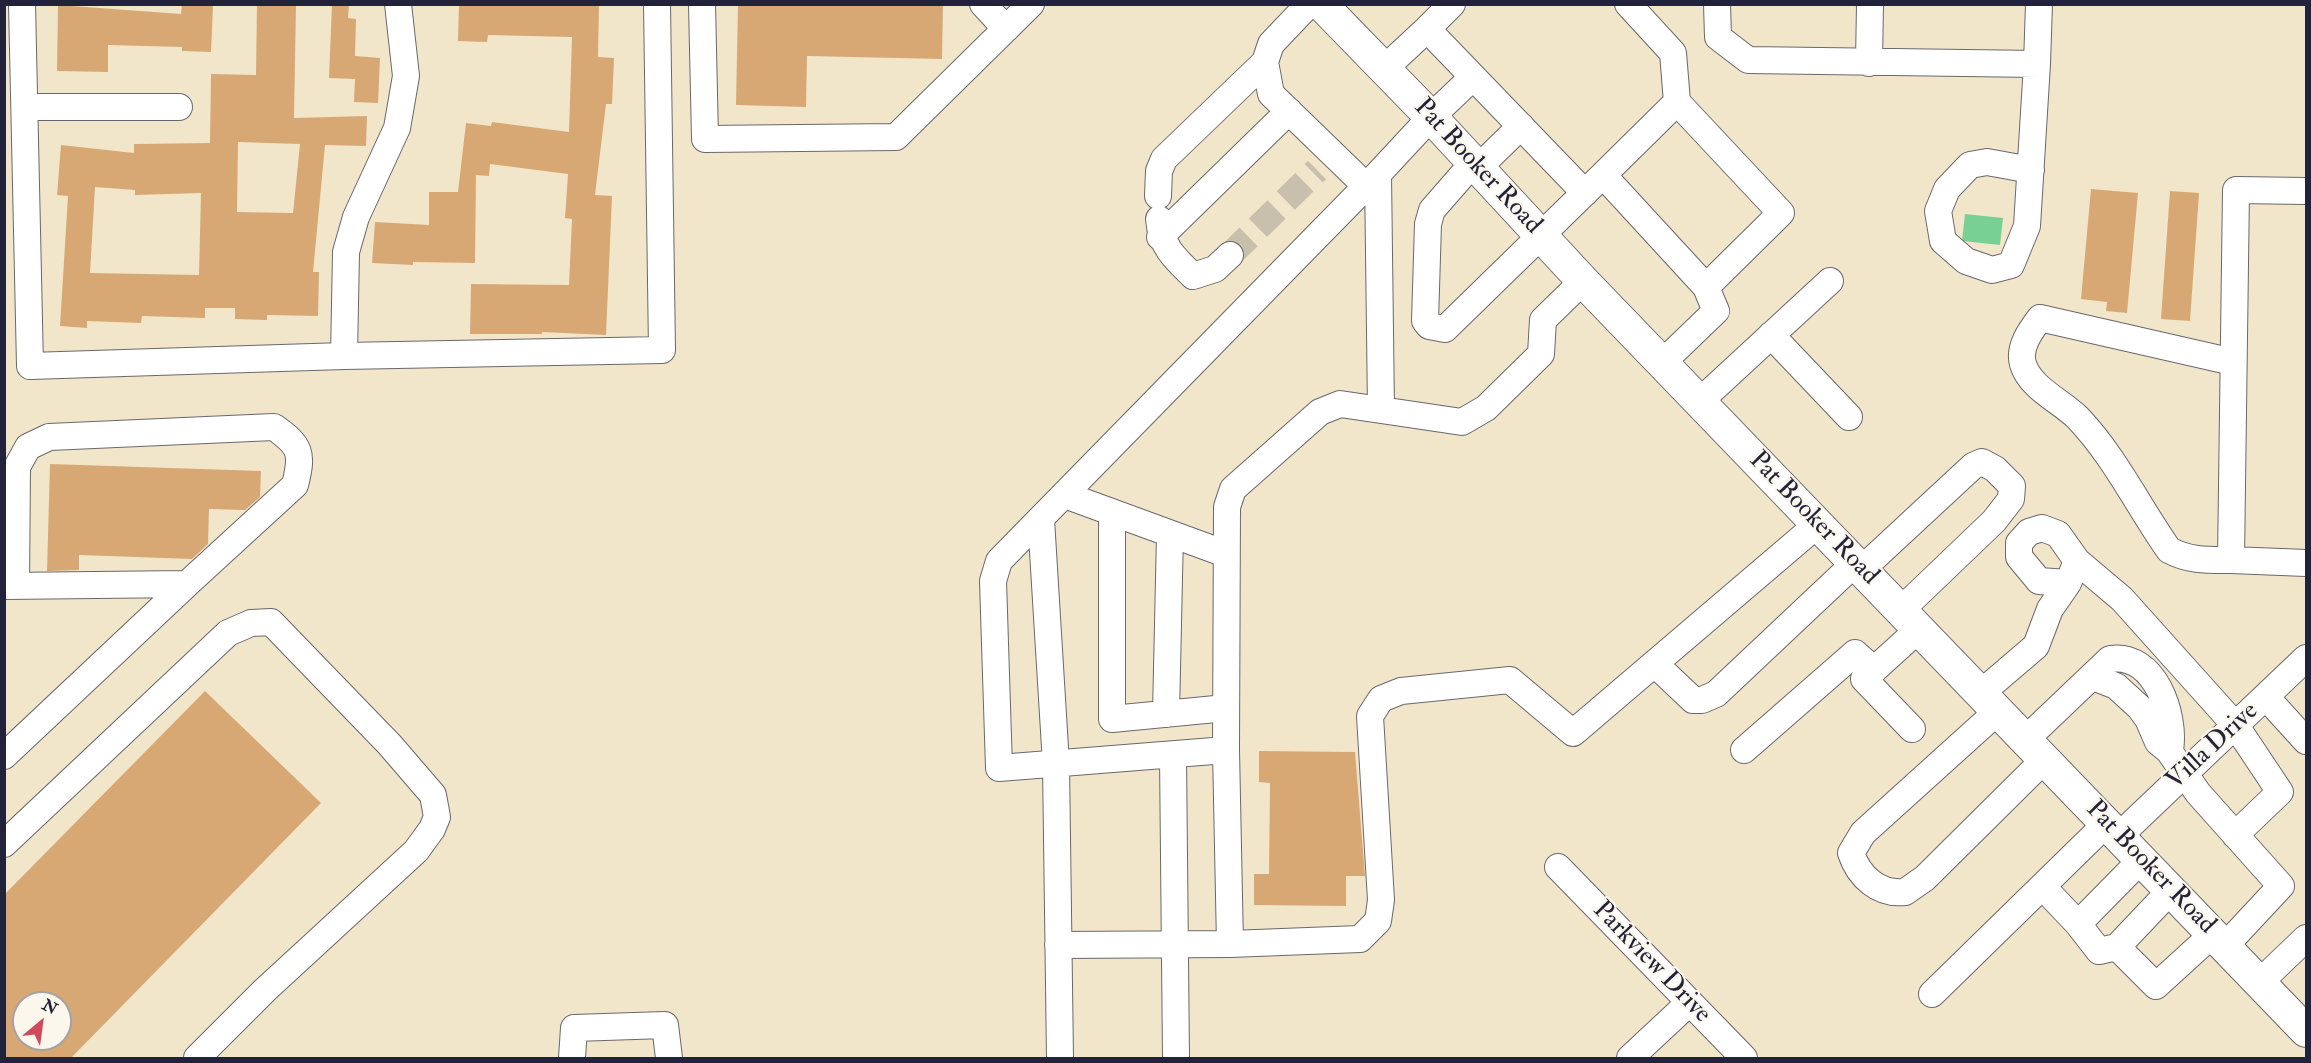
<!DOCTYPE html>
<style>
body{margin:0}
#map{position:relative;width:2311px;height:1063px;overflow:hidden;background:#f1e6ca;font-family:"IM FELL Double Pica",serif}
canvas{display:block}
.frame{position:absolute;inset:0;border:6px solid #22223b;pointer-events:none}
.north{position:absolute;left:12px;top:991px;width:60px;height:60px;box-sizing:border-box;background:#fbf7ec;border:2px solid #a4a2a5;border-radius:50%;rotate:29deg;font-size:16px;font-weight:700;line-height:24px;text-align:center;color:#22223b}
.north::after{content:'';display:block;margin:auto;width:21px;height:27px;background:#d1495b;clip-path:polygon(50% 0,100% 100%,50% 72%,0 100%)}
</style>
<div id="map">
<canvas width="2311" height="1063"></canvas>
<div class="frame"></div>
<div class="north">N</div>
</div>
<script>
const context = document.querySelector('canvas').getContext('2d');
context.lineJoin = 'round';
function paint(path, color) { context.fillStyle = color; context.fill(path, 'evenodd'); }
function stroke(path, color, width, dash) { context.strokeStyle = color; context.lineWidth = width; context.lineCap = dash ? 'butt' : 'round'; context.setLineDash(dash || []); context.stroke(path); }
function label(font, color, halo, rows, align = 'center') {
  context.font = font + ' "IM FELL Double Pica",serif'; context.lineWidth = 4.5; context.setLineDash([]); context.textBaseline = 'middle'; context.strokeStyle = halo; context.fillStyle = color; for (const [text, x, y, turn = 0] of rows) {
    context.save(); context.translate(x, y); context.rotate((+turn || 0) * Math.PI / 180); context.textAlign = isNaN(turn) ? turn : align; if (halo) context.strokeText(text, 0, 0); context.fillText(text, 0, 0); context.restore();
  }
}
paint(new Path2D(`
 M1965,214l38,4 -3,27 -38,-4z`), '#79d095');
paint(new Path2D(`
 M182,4l31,2 -2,46 -29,-1v-4l-74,-2v27l-51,-1 1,-66 123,9z
 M257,4h39l-2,114 73,-2 -1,30 -41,-1 -12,127h6l-1,44 -51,-1v5l-32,-1v-11h-30v10l-63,-2 -1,7 -54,-2v7l-27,-2 8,-130 -11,-1 4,-50 73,8v-9l76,-1 1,-69 45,1zM238,142l62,2 -7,69 -56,-1zM95,187l40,3v5l66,-2 -2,82 -109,-2z
 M332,4h17l-1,14 8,1 -1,37 25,2 -2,45 -24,-1 1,-23 -26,-1z
 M459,4h140l-1,53 16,1 -2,46h-6l-11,91 17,1 -6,139 -64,-3v2h-72l1,-50 98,1 3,-66 -7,-1 3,-44 -78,-10 -1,12 -13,-1 -1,88 -62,-1v3l-41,-2 3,-41 54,3v-33h29l8,-69 25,3 1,-4 77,10 3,-95 -84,-2 -1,7 -29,-1z
 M738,4h205l-1,55 -135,-3 -1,51 -70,-2z
 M2091,189l47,4 -11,120 -21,-2 1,-9 -26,-3z
 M2170,191l29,2 -9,128 -29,-2z
 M50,464l211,7 -1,26 -15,13 -36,-1 -1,35 -16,15 -113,-4v15l-32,1z
 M205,691l116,112 -251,256h-66v-164zM24,1003h36v36h-36z
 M1259,751l96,1 10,124h-19v30l-92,-1v-31h15l1,-91 -11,-1z`), '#d8a874');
stroke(new Path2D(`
 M1230,255l87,-85`), '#c8bfad', 26, [26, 13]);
const minor = new Path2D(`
 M22,4l8,362 314,-10 2,-104 10,-35 41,-89 9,-52 -8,-72
 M702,4l3,135 191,-2 135,-133
 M983,4l23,25
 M1309,4l-38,40 -6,18 6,32 95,92
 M1452,4l-25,25 158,164
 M1628,4l45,49 4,49
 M1717,4l1,33 30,23 289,4 2,-60
 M1869,63l1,-59
 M1384,69l43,-40
 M1473,77l-42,40 -53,57 3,236 81,12 24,-14 55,-54 2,-34 40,-39
 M25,107h154
 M1473,163l-41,47 -4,14 -3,97 4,5 16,3 158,-154 103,112 75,-74 -104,-111 -74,73
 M1478,168l43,-42
 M2031,170l-44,-8 -17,3 -23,24 -9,22 5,30 23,20 26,9 19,-5 16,-39 10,-162
 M1378,174l-379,387 -6,20 6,187 227,-18 4,194 130,-5 18,-18 3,-21 -11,-184 11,-17 20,-8 109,-11 63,53 245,-209
 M2306,191l-70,-1 -5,370 75,3
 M1158,196l1,-25 5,-12 101,-97
 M1159,219c2,27 15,39 34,57l22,-7 15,-14
 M1160,237l129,-126
 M1771,335l78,82
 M344,356l318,-6 -5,-346
 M1662,363l54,-52 -10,-24
 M1699,402l131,-121
 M1065,495l161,59
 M1112,512v207l114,-11
 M1041,519l15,245 4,294
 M2231,560c-22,0 -42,1 -62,-10 -31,-44 -54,-93 -91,-132 -17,-17 -48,-30 -55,-54 -5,-17 8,-34 17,-46l193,44
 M2077,561l45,38 114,127 44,66 -45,43
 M1862,569l111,-103 9,-4 13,7 17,17 -1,13 -17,22 -93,89
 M4,586l183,-2 -183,172
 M16,586l1,-119 11,-20 21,-10 225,-10c27,19 29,26 21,58l-108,99
 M1655,664l38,36h9l14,-6 139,-131
 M2093,677l23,9 24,22 8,11 10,23 11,9 29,42 83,93 -56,60
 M1981,693l55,-47 14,-37 18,-26 9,-22 -19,-27 -16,-6 -13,4 -10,11v14l20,24 29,2
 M2266,697l40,44
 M1998,711l-135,122 -12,20c8,24 28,42 54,39l20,-14 120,-119
 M1166,714l4,-180
 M1912,729l-48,-50 55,-50
 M2026,739l84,-80c44,-7 66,55 60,91
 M1226,750l1,-243 6,-18 87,-77 20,-8 41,6
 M1744,750l111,-97 19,17
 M1173,755l3,303
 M2119,836l187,-178
 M4,844l224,-211 23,-10 20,-1 119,123 43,50 4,22 -5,12 -16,22 -151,139 -68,68
 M1558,867l186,191
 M2043,887l35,37 64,-65
 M2171,890l-54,57 39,39 57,-52
 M2078,924l21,27 18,-4
 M1058,945l172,-1
 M2260,982l46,-44
 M1932,994l175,-171
 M572,1058l2,-30 91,-3 4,33
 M1630,1058l59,-55`);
const major = new Path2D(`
 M1321,4l110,113 152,164 723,750`);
stroke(minor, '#6a676d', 28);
stroke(major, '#6a676d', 34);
stroke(minor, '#fff', 26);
stroke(major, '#fff', 32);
label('26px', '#22223b', '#fbf7ec', [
 ["Pat Booker Road",1477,167,47],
 ["Pat Booker Road",1813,519,46],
 ["Villa Drive",2213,747,-43],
 ["Pat Booker Road",2150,868,46],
 ["Parkview Drive",1651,963,46]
]);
</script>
